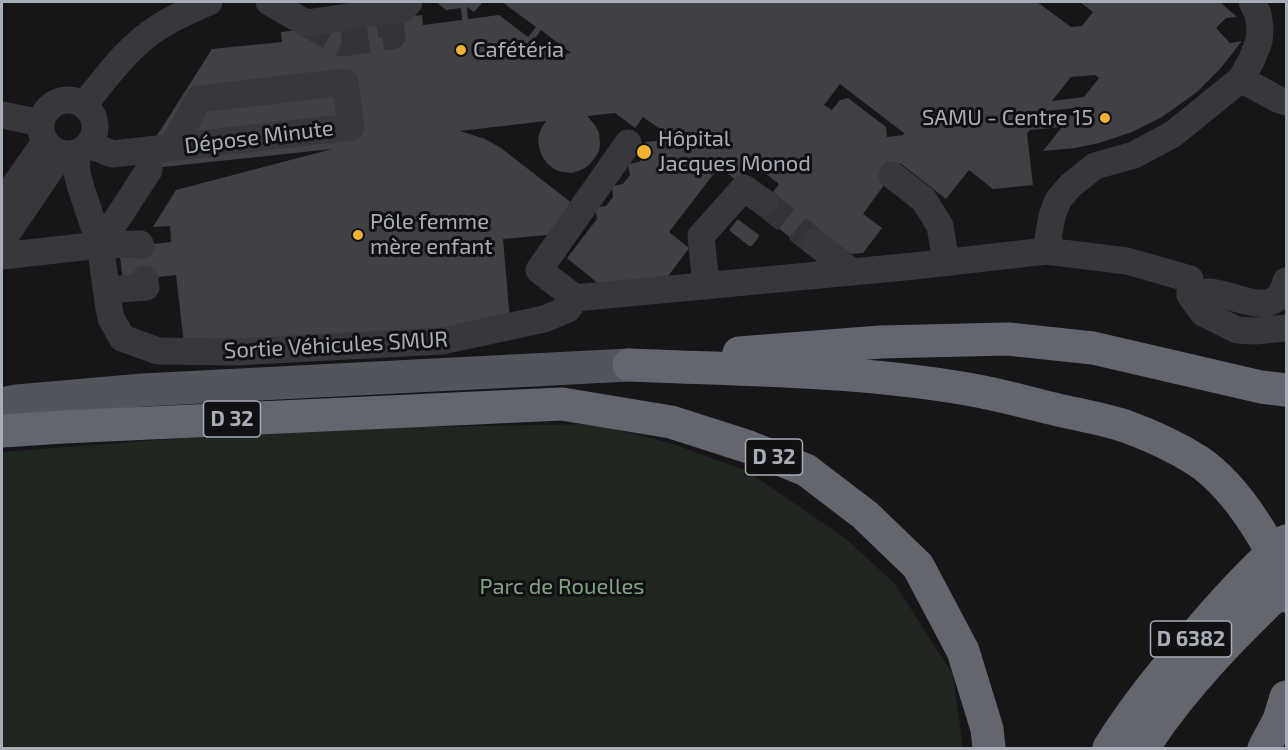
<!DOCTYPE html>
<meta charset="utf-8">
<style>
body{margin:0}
#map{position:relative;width:1288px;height:750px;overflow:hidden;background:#161618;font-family:"Exo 2",sans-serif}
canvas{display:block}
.frame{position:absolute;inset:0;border:3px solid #a8adb8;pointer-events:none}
</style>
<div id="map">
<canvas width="1288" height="750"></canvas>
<div class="frame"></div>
</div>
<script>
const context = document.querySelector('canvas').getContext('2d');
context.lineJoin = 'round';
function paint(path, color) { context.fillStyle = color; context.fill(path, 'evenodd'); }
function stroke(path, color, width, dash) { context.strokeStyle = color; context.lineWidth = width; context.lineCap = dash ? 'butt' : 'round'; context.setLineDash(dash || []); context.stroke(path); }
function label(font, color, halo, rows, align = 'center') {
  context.font = font + ' "Exo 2",sans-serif'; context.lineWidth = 6; context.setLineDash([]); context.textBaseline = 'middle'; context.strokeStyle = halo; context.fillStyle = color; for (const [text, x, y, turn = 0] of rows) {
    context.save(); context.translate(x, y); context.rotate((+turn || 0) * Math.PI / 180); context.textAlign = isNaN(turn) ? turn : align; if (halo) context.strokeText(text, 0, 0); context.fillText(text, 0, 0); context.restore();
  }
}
paint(new Path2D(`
 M595,424l78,20 74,27 98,67 50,46 58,91 10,73h-961v-296l297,-23z`), '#1e261f');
paint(new Path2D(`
 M436,2h47l-9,10 -7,-5 1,12 31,-4 29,22 8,-10 -34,-25h495l1,1 1,-1h38l34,25 11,-1 11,-14 -13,-10h140l17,15 -11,1 -10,10 14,15 12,-2 -22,28 -23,23 -35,25 -30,15 -33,11 -24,5 -32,3 19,-24 -32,3 -3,4 6,51 -40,4 -24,-19 -23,29 -46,-36 -37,51 19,14 -19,25 -12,1 -28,-21 -16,18 -49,-39 21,-28 -28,-22 -14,19 -18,-14 -50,65 20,16 -23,31 -66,6 -33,-27 30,-39 -2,-11 11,-2 7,-9 -1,-11 11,-2 7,-9 -2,-11 11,-2 8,-9 -2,-11 11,-1 7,-10 -20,-14 -8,11 -20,-15 -28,3 8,9 4,8 1,12 -1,6 -5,8 -6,7 -7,4 -9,3 -10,-1 -8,-3 -7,-6 -5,-7 -3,-9 -1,-9 3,-9 5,-8 -86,10 25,8 16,9 72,56 -26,31 -44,4 7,81 -121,17 -205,7 -8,-69 -53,6 -4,-33 52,-6 -1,-16 -17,1 23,-37 156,-41 -197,21 77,-121 70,-7 -1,-10 141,-17 1,10 39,-5 -1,-12 -15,2zM541,30l30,23 -18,3 -20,-15zM1095,75l4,3 -15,19 -32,4 19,-24zM840,84l64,49 -1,2 -16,2 -1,-10 -38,-29 -8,2 -8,10 -8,-5zM1076,108l-6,8 -32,4 7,-9z
 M737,220h2l20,15 -1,3 -6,8h-3l-19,-15v-2z`), '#404145');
stroke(new Path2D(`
 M306,23l36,20 50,-7 -4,-25
 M765,203l49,39`), '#333438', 27, [27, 14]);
stroke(new Path2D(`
 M269,2l37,21 97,-14 6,-7
 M1241,79l36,20 9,3
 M41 127a27 27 0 1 1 54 0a27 27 0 1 1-54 0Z
 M84,105c23,-29 46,-61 78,-80 15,-9 31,-16 47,-23
 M2,115l39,8
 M628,143l-89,127 36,28 340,-32 131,-15 81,10 63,18v16l13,18 34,17 18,1 31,-3
 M89,145l24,9 238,-27 -6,-45 -146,17 -27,48
 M76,154l1,19 4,15 19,57
 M892,175l32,25 16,26 6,36
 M2,203l43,-61
 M2,241l59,-87
 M814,242l38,30
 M100,245l49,-75
 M100,245l40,-1 1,2
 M1046,251l6,-35 6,-16 13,-15 24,-19 39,-11 39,-21 68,-55 11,-20 7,-18 1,-13 -2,-14 -6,-12
 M2,256l98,-11 9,63 2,10 11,20 36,13 77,1 207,-11 102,-22 24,-10 7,-11
 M706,286l-5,-50 43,-48 21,15
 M107,290l39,-3 -1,-8
 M1190,295c6,-1 13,-3 19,-3 26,1 67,31 77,-11`), '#37383d', 27);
stroke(new Path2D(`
 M2,404l15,-3 126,-11 486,-25`), '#53555c', 33);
stroke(new Path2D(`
 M739,353l141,-11 128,-3 85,9 168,39 25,3
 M629,365c116,5 240,5 354,27 25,5 50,12 75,18 22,5 45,9 67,16 25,9 51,21 73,35 37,25 82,91 88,135
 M2,431l61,-4 499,-23 109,18 78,25 57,23 59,45 53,51 45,85 24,78 2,19
 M1109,748c27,-44 59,-82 93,-121 26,-30 54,-61 84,-86
 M1143,748c39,-61 91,-113 143,-163
 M1264,748l15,-28 7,-23`), '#63666e', 33);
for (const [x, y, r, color] of [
 [461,50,6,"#f2b134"],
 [1105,118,6,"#f2b134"],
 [644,152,8,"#f2b134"],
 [358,235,6,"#f2b134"]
]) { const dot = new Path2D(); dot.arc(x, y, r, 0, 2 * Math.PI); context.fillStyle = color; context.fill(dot); stroke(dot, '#111113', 2); }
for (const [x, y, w] of [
 [232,419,57],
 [774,457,57],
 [1191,639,81]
]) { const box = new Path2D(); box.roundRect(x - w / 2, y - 18, w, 36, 4.5); context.fillStyle = '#111113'; context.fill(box); stroke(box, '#a8adb8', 1.5); }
label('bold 21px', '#a8adb8', null, [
 ["D 32",232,419],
 ["D 32",774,457],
 ["D 6382",1191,639]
]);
label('22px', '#a8adb8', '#111113', [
 ["Cafétéria",473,50],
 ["SAMU - Centre 15",1093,118,"right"],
 ["Hôpital",658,139],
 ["Jacques Monod",658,164],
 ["Pôle femme",370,222],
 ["mère enfant",370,247]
], 'left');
label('22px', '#a8adb8', '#111113', [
 ["Dépose Minute",259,137,-7],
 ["Sortie Véhicules SMUR",336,345,-3]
]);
label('22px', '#7fa381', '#111113', [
 ["Parc de Rouelles",562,587]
]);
</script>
